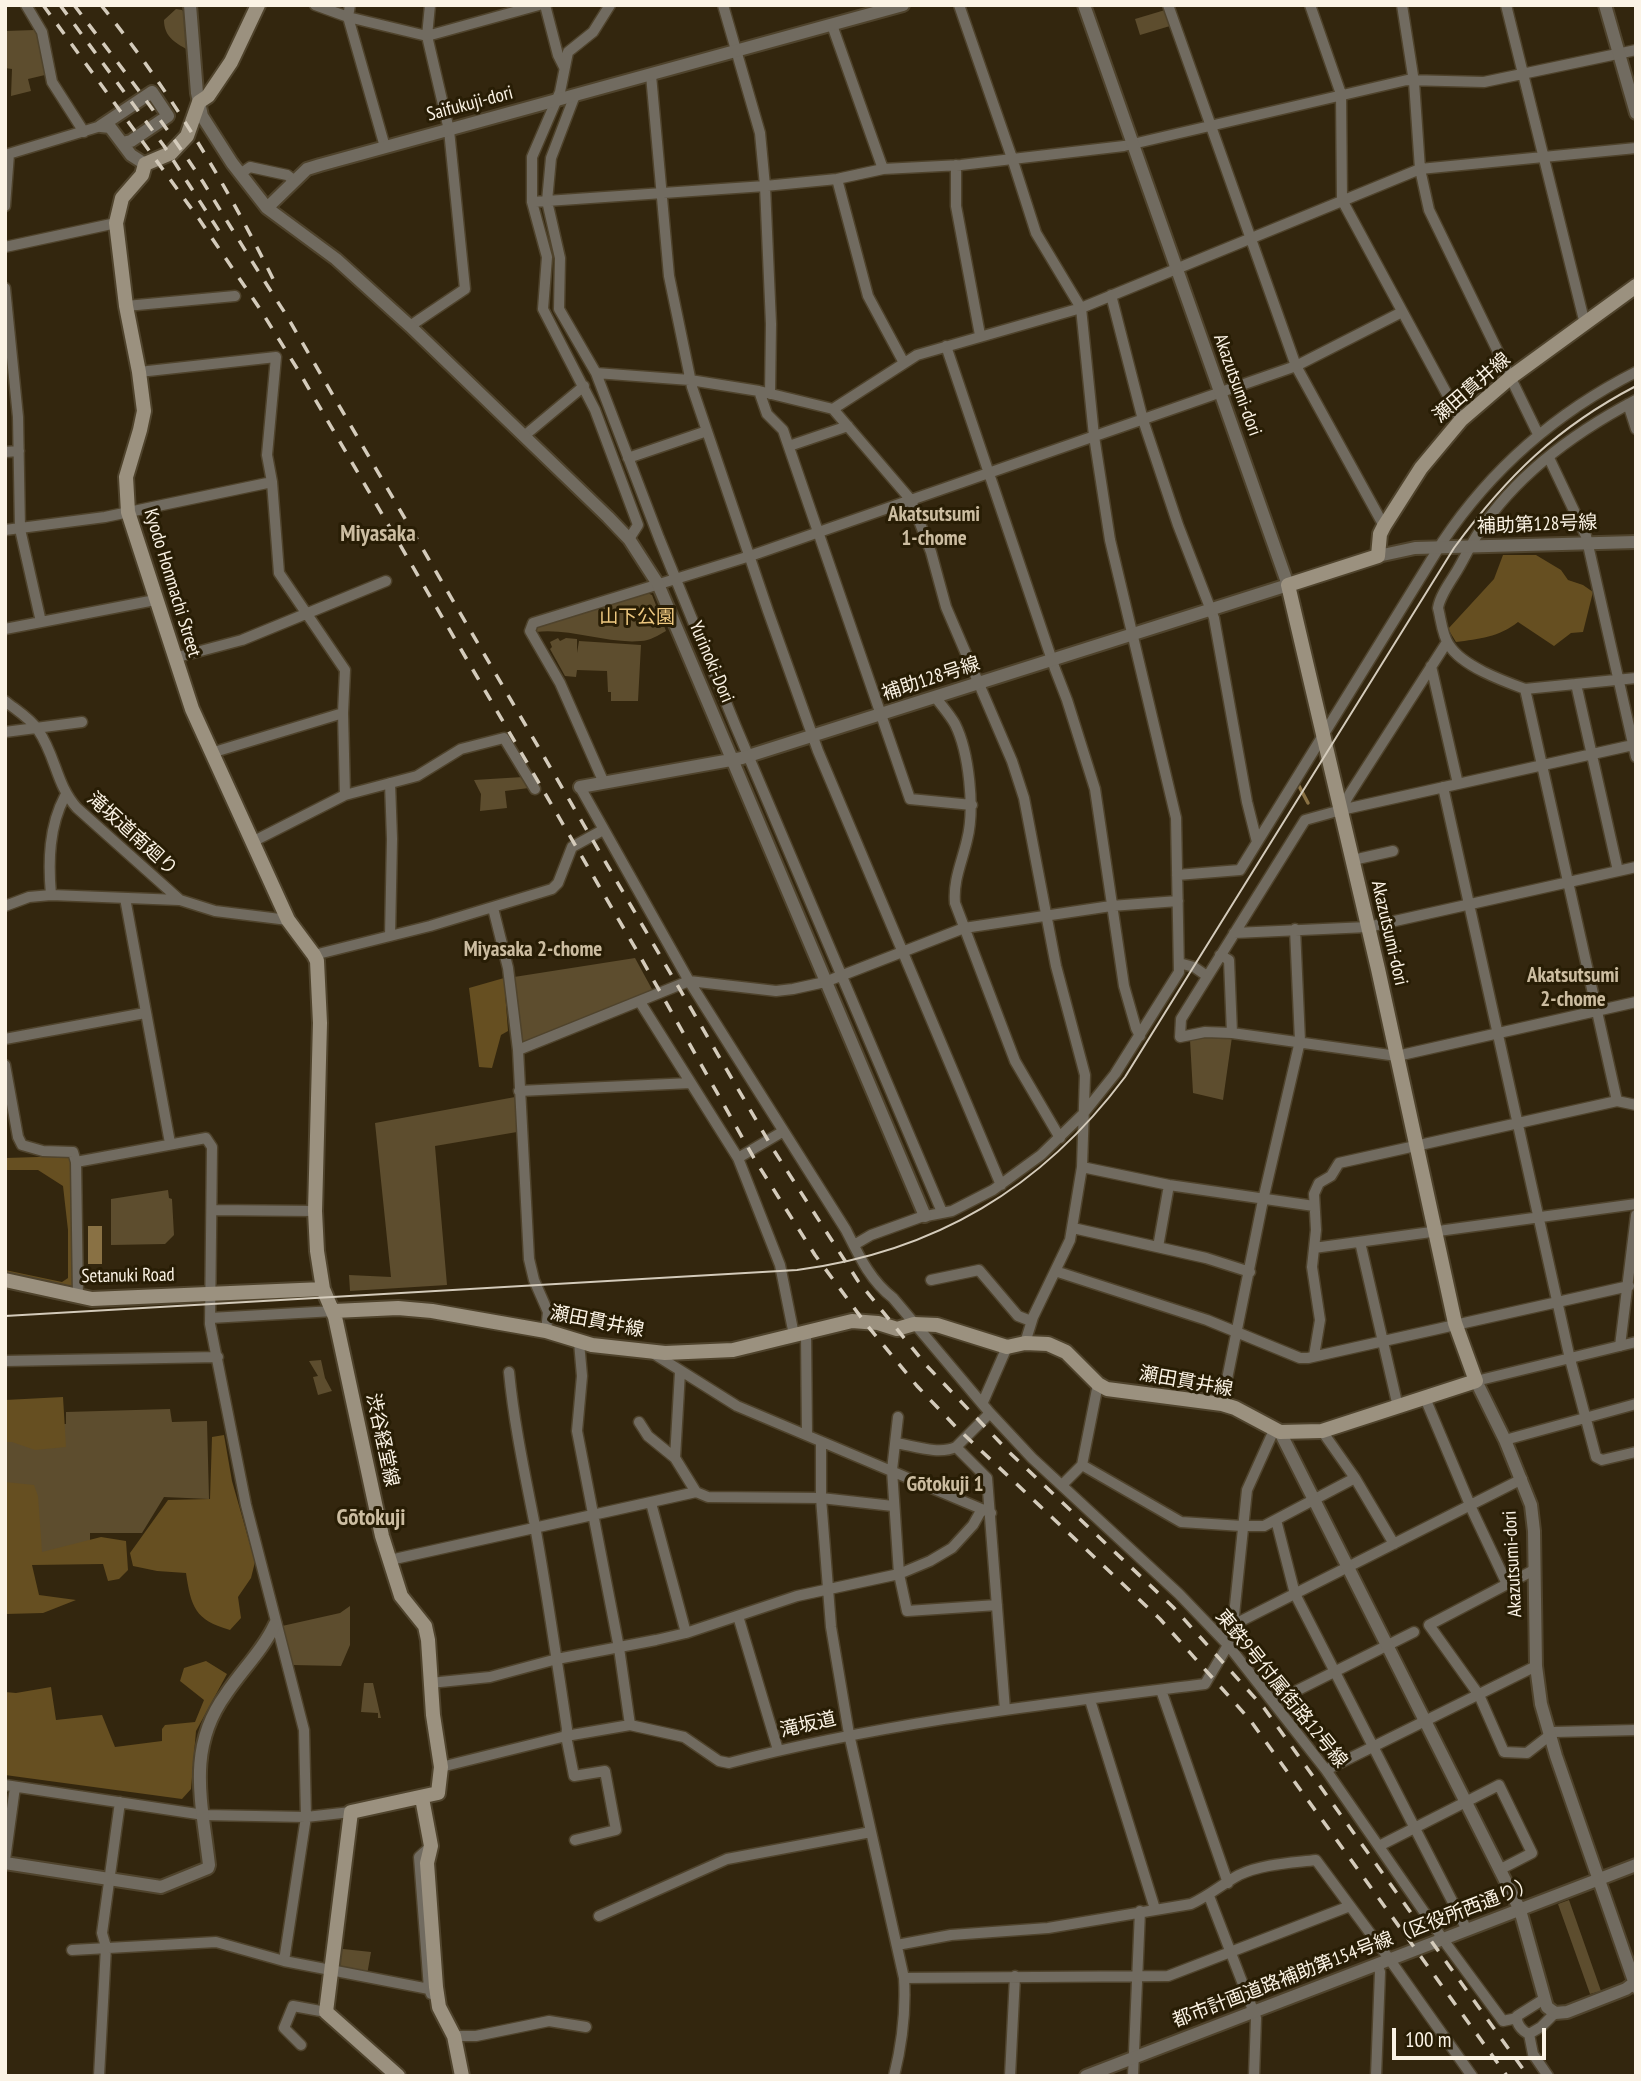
<!DOCTYPE html>
<meta charset="utf-8">
<style>
body{margin:0}
#map{position:relative;width:1641px;height:2081px;overflow:hidden;background:#33260e;font-family:"PT Sans Narrow",sans-serif}
canvas{display:block}
.frame{position:absolute;inset:0;border:7px solid #fbf3e5;pointer-events:none}
.scale{position:absolute;left:1392px;top:2028px;width:154px;height:32px;box-sizing:border-box;border:4px solid #fbf3e5;border-top:0;padding-left:9px;font-size:21px;line-height:24px;white-space:nowrap;color:#fbf3e5;-webkit-text-stroke:5px #281d05;paint-order:stroke}
</style>
<div id="map">
<canvas width="1641" height="2081"></canvas>
<div class="frame"></div>
<div class="scale">100 m</div>
</div>
<script>
const context = document.querySelector('canvas').getContext('2d');
context.lineJoin = 'round';
function paint(path, color) { context.fillStyle = color; context.fill(path, 'evenodd'); }
function stroke(path, color, width, dash) { context.strokeStyle = color; context.lineWidth = width; context.lineCap = dash ? 'butt' : 'round'; context.setLineDash(dash || []); context.stroke(path); }
function label(font, color, halo, rows, align = 'center') {
  context.font = font + ' "PT Sans Narrow","Noto Sans JP",sans-serif'; context.lineWidth = 6; context.setLineDash([]); context.textBaseline = 'middle'; context.strokeStyle = halo; context.fillStyle = color; for (const [text, x, y, turn = 0] of rows) {
    context.save(); context.translate(x, y); context.rotate((+turn || 0) * Math.PI / 180); context.textAlign = isNaN(turn) ? turn : align; if (halo) context.strokeText(text, 0, 0); context.fillText(text, 0, 0); context.restore();
  }
}
paint(new Path2D(`
 M176,9l6,1 4,5 2,35c-14,-8 -24,-14 -24,-30z
 M1165,10l5,16 -30,9 -5,-16z
 M35,30l6,16 4,29 -17,4 3,12 -20,5 1,-27 -7,-1v-37z
 M645,592l7,3 14,36c-7,4 -17,10 -25,10 -35,3 -70,-13 -105,-9l2,-7z
 M558,638l2,3 6,-3 11,1v14l2,-12 62,4 -3,56h-27v-9h-3l-1,-21 -30,-1 -1,7 -11,-1 -15,-27 2,-2 -2,-5z
 M523,777l6,11 -24,3 2,17 -27,3 1,-17 -7,-14z
 M635,958l18,33 -127,53 -5,-3 -7,-64z
 M1208,1036l24,1 -9,63 -30,-7 -3,-53z
 M515,1097l2,35 -82,14 12,139 -97,6 -1,-16 42,2 -16,-154z
 M168,1190l1,8 3,1 2,36 -9,9 -54,1v-46z
 M321,1360l4,18 7,13 -14,4 -5,-18 5,-1 -9,-15z
 M170,1409l2,13 35,-1 2,78 -45,-2 -22,36h-52v15l-85,15v-140l61,1v-12z
 M350,1606v39l-9,21 -49,-1 -10,-39 58,-13z
 M364,1683h9l8,35h-3v-5l-17,-1z
 M1569,1900l32,91 -11,3 -32,-90z
 M334,1948l37,4 -4,23 -35,-7z`), '#5d4d2e');
paint(new Path2D(`
 M1503,555h33l25,15 7,10 15,5 10,7 -10,40 -12,1 -17,13 -36,-24c-19,15 -39,17 -62,20l-8,-13 46,-50z
 M504,978l4,53 -7,4 -9,33 -13,-1 -10,-79z
 M71,1156l3,134 -69,-13v-7l57,12 6,-4v-48l-5,-44 -25,-16h-33v-12z
 M63,1397l3,50 -31,3 -23,-8h-7v-42z
 M224,1435l8,46 23,81 -4,16 -13,19 3,21 -11,12c-35,-10 -39,-23 -44,-57l-29,-2 -24,-5 -3,-13 38,-53 42,-1 2,-62z
 M5,1482l29,3 4,11 4,56 59,-15 25,4 2,29 -9,9 -11,2 -5,-17 -71,1 7,30 37,5 -33,13 -38,1z
 M206,1661l21,13 -31,57 -5,58 -9,10 -177,-24v-83l11,1 35,-6 5,33 46,-5 13,32 47,-6v-12l3,-4 30,-3 9,-22 -24,-19 4,-13z`), '#664f21');
paint(new Path2D(`
 M88,1226h14v38h-14z`), '#897144');
stroke(new Path2D(`
 M1299,786l9,17`), '#897144', 3.5);
const minor = new Path2D(`
 M26,5l16,27 10,50 32,50
 M315,5l33,12 79,19 112,-31
 M350,5l-2,12 37,130
 M545,5l13,50 6,12
 M610,5l-17,27 -25,20 -8,40 -28,65v45l15,55 -4,52 52,101 43,115 -9,14
 M723,5l37,128 5,53 6,138 -1,70
 M1168,5l128,361 88,160
 M1310,5l31,89 1,106 119,220
 M1402,5l12,77 6,87 9,41 109,224
 M1506,5l79,319
 M832,25l51,144
 M651,75l18,201 23,111 76,224 50,140 183,434
 M575,95l-24,63 -4,43 13,57 -1,51 37,64 63,165 77,189 206,485
 M5,155l96,-29
 M956,165v41l24,129
 M240,174l10,-7 37,8 8,6
 M837,179l31,117 36,67
 M532,202l233,-16 72,-7 46,-10 78,-4 163,-19 283,-66 77,2 152,-32
 M5,206l4,-52
 M5,247l111,-24
 M5,288l13,129 2,112 21,93
 M1111,295l32,125 35,105 36,93 33,184 10,40
 M126,306l109,-10
 M410,326l55,-37 -16,-159 -22,-94 3,-31
 M946,346l109,323 12,31 28,89 29,197 12,42 4,8
 M139,372l137,-15 -9,98 5,27 7,91 66,97 -2,43 2,82
 M596,373l94,7 69,11 74,18 78,91 20,52 15,55 66,154 12,37 32,168 29,109 -3,92 -12,73 -37,77 -8,26
 M759,391l8,23 16,16 127,369 62,6
 M1636,400c-59,31 -120,75 -157,132 -8,12 -14,25 -21,37 -7,12 -18,26 -20,39 3,11 4,27 11,37 13,21 54,36 76,44l111,-11
 M1628,404l8,25
 M833,409l84,-54 164,-47 339,-139 216,-21
 M524,436l60,-50
 M789,446l59,-20
 M5,452l14,-1
 M628,458l79,-27
 M1549,458l37,78 50,221
 M5,530l100,-13 167,-35
 M5,629l150,-29
 M174,658l68,-18 144,-59
 M1431,666l27,118
 M1576,684l42,187
 M1525,689l92,412
 M936,698c6,8 14,17 19,26 14,28 20,85 12,116 -5,22 -14,40 -12,63l60,158 45,77
 M5,701c11,9 25,17 33,29 18,26 18,55 39,78l103,92 35,11 73,9
 M5,732l77,-10
 M1633,745l-292,65 -36,10 -124,199 -1,18 25,-5 27,1 165,23 239,-54
 M211,753l132,-40
 M604,783l-44,-100 -30,-52 3,-8 217,-67 546,-190 106,-54
 M580,787l109,194 157,249c13,26 24,50 47,68l97,115 42,45 147,136 49,51 98,125 121,175 56,76 14,-3
 M1443,787l127,572 26,98 6,3 34,-8
 M1341,810l8,-15 98,-153
 M254,841l91,-46 72,-19 44,-27 43,-11 31,51
 M1353,860l40,-9
 M1177,875l63,-5 203,-329c49,-73 114,-129 193,-169
 M51,895c-3,-34 -2,-69 14,-99
 M125,898l45,245
 M5,906l24,-9 22,-2 128,5
 M493,908l15,60 10,82 11,209 5,21 14,32 -2,19
 M1234,933l134,-6 268,-60
 M390,936l2,-97 -2,-56
 M314,955l116,-29 122,-37 6,-6 14,-36 31,-17
 M1220,955l9,5 3,73
 M1179,963l15,4 13,9
 M640,1002l98,156 42,107 14,70
 M5,1039l140,-26
 M518,1050l171,-69 87,10 17,-2 32,-7 139,-54 147,-22 67,-5
 M5,1065l13,72 4,8 21,6 30,1 3,10 2,135
 M519,1091l172,-8
 M738,1158l44,-26
 M76,1162l130,-24 6,9 -2,177 36,181 58,225 2,87 -22,144
 M1082,1167l87,18 145,21
 M212,1210l103,1
 M1073,1228l133,30 44,14
 M1360,1242l38,165
 M854,1245l17,-10 50,-18 31,-6 41,-21 48,-35 42,-41 32,-40 64,-102 -3,-154 -66,-278 -16,-104 -13,-128 -45,-75 -24,-75 -53,-153
 M1158,1247l11,-62
 M1314,1248l322,-44
 M1055,1271l152,49 93,38h8l321,-72
 M931,1280l48,-10 39,46 13,5
 M210,1318l124,-7
 M806,1333l1,102
 M579,1342l3,34 -5,55 42,217 11,77
 M1620,1346l16,-131
 M651,1352l86,54 254,107
 M1314,1356l6,-36 -8,-53 4,-37 -2,-36 5,-11 12,-7 8,-13 278,-62 19,4
 M5,1361l213,-4
 M509,1372c5,52 16,103 26,154 12,67 22,135 32,203l-1,7 8,40 31,-5 11,59 -41,10
 M1476,1381l160,-39
 M1425,1398l48,114 34,72
 M983,1402l24,-55
 M1222,1404l41,-204 37,-159 -5,-112
 M898,1417l-6,53 7,104 8,37 90,-6
 M639,1422l9,14 27,22 21,34
 M1322,1431l33,47 39,66
 M1505,1440l131,-36
 M821,1442v56l10,129 18,107 55,244c2,33 -2,66 -10,98
 M896,1443c18,3 43,12 60,4l34,-34
 M956,1447l31,31 18,232
 M675,1458l5,-86
 M1082,1465l99,57 61,4h22l91,-48
 M1062,1485l20,-20 16,-81
 M651,1503l35,130
 M1276,1520l19,74 172,336
 M390,1560l306,-68 12,5 113,1 72,8
 M1534,1570l-105,55 50,70 25,57 23,1 27,-21 82,-2
 M738,1616l40,134
 M1233,1625l289,-146
 M430,1683l60,-6 67,-18 99,-19 30,-7 111,-37 102,-22 31,-13 22,-13 21,-23 9,-16
 M1161,1690l67,193
 M1090,1700l65,209
 M1274,1702l140,-70
 M441,1767l125,-31 64,-11 54,12 35,24 10,2c156,-41 317,-59 476,-79l23,-39 5,-20 14,-135 27,-60
 M1326,1770l210,-104
 M5,1785l199,30 102,2 45,-5
 M431,1846l-12,11 10,132 2,5
 M1379,1846l120,-61 33,68 -33,17
 M5,1860l10,-73
 M1209,1896l47,122 -2,58
 M599,1916l128,-57 144,-27
 M897,1945l54,-10 97,-7 143,-24c18,-8 31,-20 48,-29 23,-11 52,-12 77,-15l74,100 82,116
 M72,1950l144,-8 68,19 145,28
 M904,1978l264,-2 182,-70
 M1544,1999l-27,17c-1,8 5,15 12,18l12,-7 14,-14
 M1529,2034l4,20 15,22
 M454,2036h22l73,-15 37,6
 M301,2045l-17,-17 9,-22 33,6
 M99,2076l7,-129 -4,-14 18,-131
 M1010,2076l5,-100
 M1133,2076l7,-165
 M1376,2076l4,-104 -3,-8`);
const tertiary = new Path2D(`
 M190,5l7,88 5,23 30,47 35,45 69,51 74,67 198,191 21,22 29,45 267,632
 M1605,5l31,108
 M101,126l51,-34 16,24 -37,25 -9,2
 M101,126l9,1 21,28 14,9
 M267,208l40,-39 13,-4 583,-160
 M1378,556l37,-8 221,-6
 M580,787l162,-29 546,-173 -204,-580
 M1476,1381l29,59 26,65 3,26 2,135 5,38 15,52 80,231
 M1280,1432l240,478 27,97 8,6 12,-1 59,-23 8,-6
 M5,1863l156,24 47,-19 1,-3c-7,-63 -23,-116 17,-171 16,-24 37,-44 49,-70
 M1086,2076l550,-211`);
const secondary = new Path2D(`
 M258,5l-27,57 -23,34 -9,6 -12,34 -16,17 -26,11 -3,11 -20,23 -6,25 10,83 13,66 5,39 -4,19 -14,47 2,35 64,197 96,211 26,35 3,6 3,62 -5,188 2,40 6,38 12,28 47,219 19,60 24,30 3,14 5,75 8,52 -3,26 -87,19 -25,200 72,64
 M5,1280l87,19 231,-10
 M334,1311l64,-3 34,3 114,20 46,14 73,8 68,-3 119,-29 26,2 19,6 17,-5 23,1 70,22 18,-4 23,1 18,8 32,32 9,5 115,15 13,4 45,24 42,-1 154,-50 -21,-58 -77,-354 -90,-384 90,-29 2,-22 4,-8 37,-58 40,-48 50,-43 125,-91
 M422,1798l9,48 -4,17 9,124 3,20 15,29 8,40`);
stroke(minor, '#4f432c', 13);
stroke(tertiary, '#4f432c', 16);
stroke(secondary, '#4f432c', 18);
stroke(minor, '#716b60', 10);
stroke(tertiary, '#716b60', 12);
stroke(secondary, '#9b917f', 14);
stroke(new Path2D(`
 M5,1316l792,-46c138,-18 245,-82 328,-193l329,-529c52,-71 103,-121 182,-162`), '#d4cbbb', 2);
stroke(new Path2D(`
 M43,5l156,214 61,90 38,61 343,588 114,202 60,95 51,69 51,62 39,41 204,192 90,101 257,356
 M60,5l104,141 55,85
 M74,5c44,58 89,116 129,177 27,44 54,88 82,131l488,836 85,132 68,84 84,88 163,154 91,101 264,368
 M101,5c70,87 126,180 175,280`), '#d4cbbb', 3.5, [12, 12]);
label('19px', '#fbf3e5', '#281d05', [
 ["Saifukuji-dori",470,104,-15],
 ["Akazutsumi-dori",1237,385,70],
 ["瀬田貫井線",1472,388,-41],
 ["補助第128号線",1537,525,-2],
 ["Kyodo Honmachi Street",172,583,73],
 ["Yurinoki-Dori",711,662,67],
 ["補助128号線",931,679,-18],
 ["滝坂道南廻り",132,834,42],
 ["Akazutsumi-dori",1389,933,77],
 ["Setanuki Road",128,1276,-1],
 ["瀬田貫井線",597,1322,11],
 ["瀬田貫井線",1186,1382,10],
 ["渋谷経堂線",382,1440,78],
 ["Akazutsumi-dori",1513,1564,-93],
 ["東鉄9号付属街路12号線",1281,1689,51],
 ["滝坂道",808,1725,-13],
 ["都市計画道路補助第154号線（区役所西通り）",1354,1953,-21]
]);
label('19px', '#eec880', '#281d05', [
 ["山下公園",637,618]
]);
label('bold 21px', '#ccbda1', '#281d05', [
 ["Akatsutsumi",934,515],
 ["1-chome",934,539],
 ["Miyasaka 2-chome",533,950],
 ["Akatsutsumi",1573,976],
 ["2-chome",1573,1000],
 ["Gōtokuji 1",945,1485]
]);
label('bold 23px', '#ccbda1', '#281d05', [
 ["Miyasaka",378,534],
 ["Gōtokuji",371,1518]
]);
</script>
